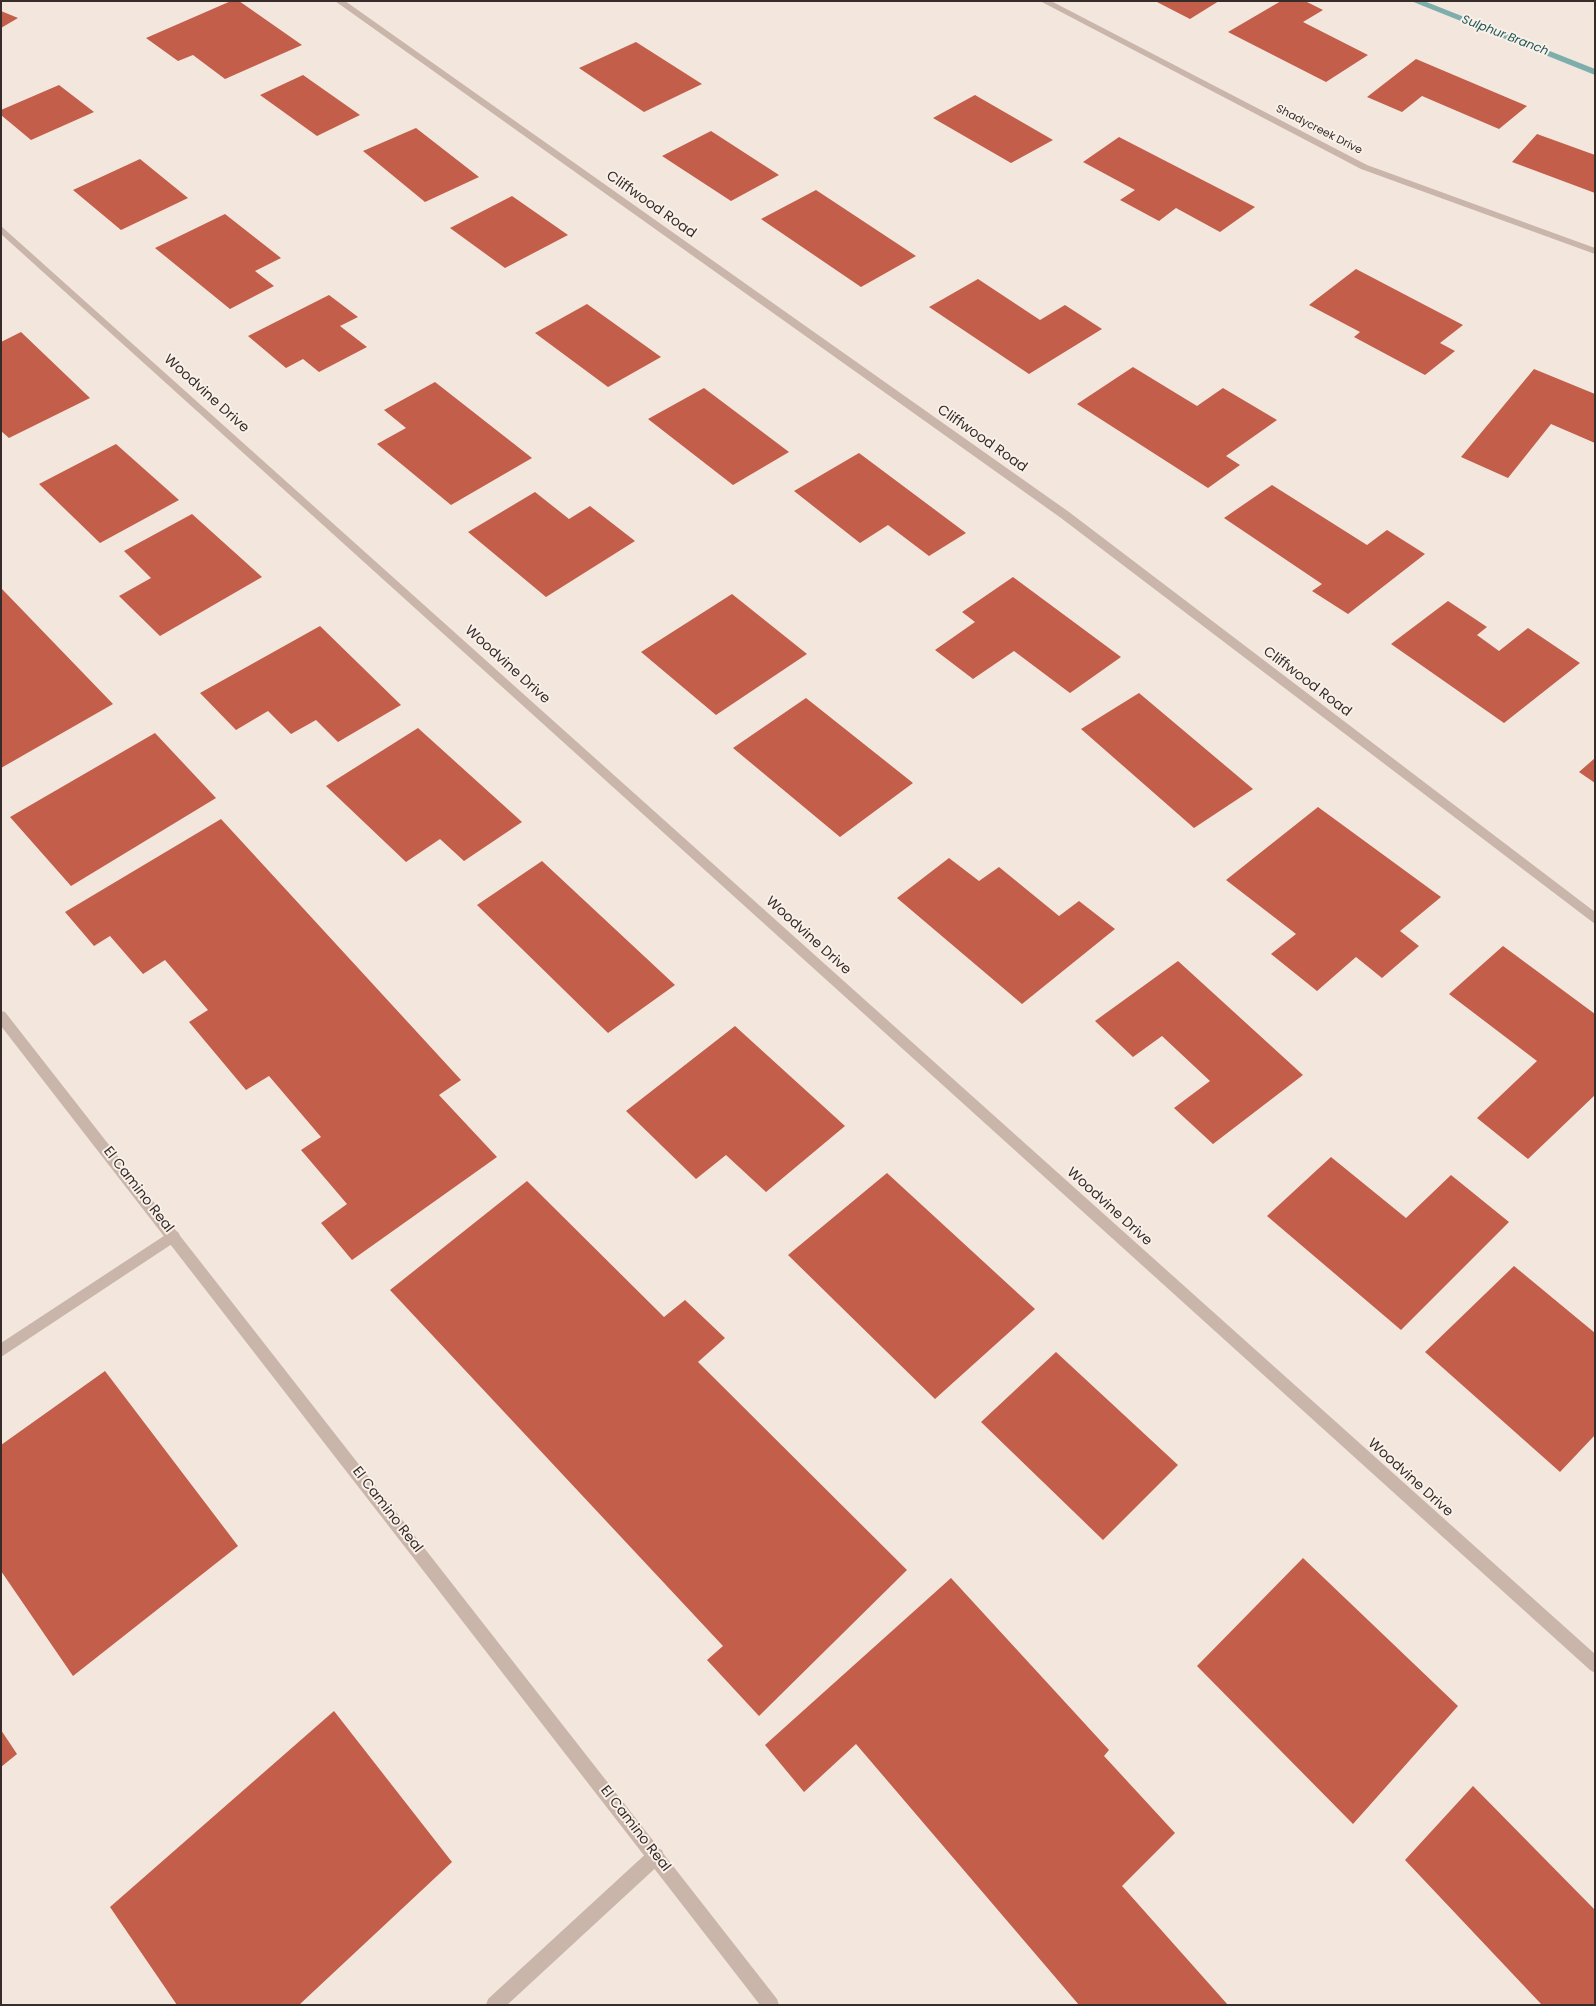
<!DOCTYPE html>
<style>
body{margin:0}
#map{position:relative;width:1596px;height:2006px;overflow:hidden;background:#f2e6dd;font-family:Poppins,sans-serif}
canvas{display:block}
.frame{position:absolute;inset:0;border:2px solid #372c29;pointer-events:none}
</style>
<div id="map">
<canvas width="1596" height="2006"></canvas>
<div class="frame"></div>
</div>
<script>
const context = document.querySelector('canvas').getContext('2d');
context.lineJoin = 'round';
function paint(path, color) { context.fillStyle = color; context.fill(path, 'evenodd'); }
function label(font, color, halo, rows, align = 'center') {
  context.font = font + ' Poppins,sans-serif'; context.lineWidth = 4; context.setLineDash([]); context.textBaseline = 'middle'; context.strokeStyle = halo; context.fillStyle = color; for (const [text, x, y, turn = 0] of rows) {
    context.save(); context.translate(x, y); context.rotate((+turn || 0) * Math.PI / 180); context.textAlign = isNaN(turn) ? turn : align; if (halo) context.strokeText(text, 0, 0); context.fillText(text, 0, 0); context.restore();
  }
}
paint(new Path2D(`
 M1411,1h13l171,68v6z`), '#7daeac');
paint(new Path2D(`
 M231,1h8l63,44 -77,34 -32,-24 -15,6 -32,-23z
 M1155,1h64l-29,18z
 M1281,1h24l18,9 -20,12 65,33 -42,27 -98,-50z
 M1,11l17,7 -17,10z
 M636,42l66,42 -58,28 -65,-44z
 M1416,59l111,47 -28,23 -77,-33 -20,16 -35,-15z
 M303,75l57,40 -43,21 -57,-41z
 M59,85l35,27 -63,28 -30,-25v-5z
 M975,95l78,45 -42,23 -78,-45z
 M416,128l63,49 -54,25 -62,-51z
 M711,131l68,44 -48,26 -69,-45z
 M1537,134l58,21v38l-83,-31z
 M1119,137l136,70 -35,25 -44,-24 -17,13 -39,-21 15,-10 -52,-28z
 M140,159l48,39 -67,32 -48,-40z
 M816,190l100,66 -55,31 -100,-68z
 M512,196l56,39 -63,33 -55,-40z
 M225,214l56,44 -26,13 19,15 -44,23 -75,-61z
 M1356,269l107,56 -23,18 15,8 -30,24 -71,-38 6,-5 -51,-27z
 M978,279l62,41 25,-15 37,24 -73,45 -100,-67z
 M329,295l29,22 -18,9 27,21 -48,25 -16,-13 -17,9 -38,-32z
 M587,304l74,53 -53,30 -73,-54z
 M21,332l69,66 -81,40 -8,-7v-89z
 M1133,367l64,39 26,-18 54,32 -51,36 14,9 -32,23 -131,-84z
 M1534,369l61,25v49l-44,-19 -43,54 -47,-21z
 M435,382l97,76 -81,47 -74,-61 29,-16 -22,-18z
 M704,388l85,64 -56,33 -85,-66z
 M116,444l63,56 -79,43 -61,-59z
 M859,453l107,80 -37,23 -41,-31 -28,18 -66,-52z
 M1272,485l95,60 20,-15 38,24 -77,60 -36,-23 10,-7 -98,-66z
 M535,492l34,27 21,-13 45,35 -89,56 -78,-65z
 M192,514l70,63 -102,59 -41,-40 32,-18 -27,-27z
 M1013,577l108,80 -51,36 -56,-42 -41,28 -38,-29 40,-28 -13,-10z
 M1,588l112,116 -112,64z
 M732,594l75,60 -91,61 -75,-63z
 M1448,601l39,26 -10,8 22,16 29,-23 52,35 -76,60 -113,-79z
 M320,626l81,79 -63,37 -22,-22 -25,14 -23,-23 -32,19 -36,-37z
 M1139,693l114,96 -59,39 -113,-99z
 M806,698l107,85 -73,54 -107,-89z
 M418,728l104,94 -58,39 -24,-22 -34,23 -80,-76z
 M155,733l61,65 -145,88 -61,-69z
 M1595,758v25l-16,-11z
 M1318,807l123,90 -41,34 19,15 -37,32 -26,-21 -39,34 -46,-37 25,-20 -70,-54z
 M221,819l240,261 -22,15 58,62 -145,103 -31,-37 26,-19 -46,-54 20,-13 -52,-61 -23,14 -57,-68 19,-12 -43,-50 -22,14 -33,-38 -16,10 -29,-34z
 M949,858l30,23 20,-14 60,49 20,-15 36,28 -93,75 -125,-106z
 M542,861l133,124 -67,48 -131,-128z
 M1503,946l92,68v81l-67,64 -51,-41 60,-57 -88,-67z
 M1178,961l125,114 -90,69 -39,-36 36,-27 -48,-45 -29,21 -38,-36z
 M735,1026l110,100 -79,66 -40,-37 -30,24 -70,-68z
 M1331,1157l75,61 45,-43 58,47 -108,108 -134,-114z
 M887,1173l148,136 -100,90 -147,-144z
 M527,1181l137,136 21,-17 40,38 -27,24 209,208 -148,146 -52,-56 16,-14 -333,-356z
 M1514,1266l81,67v102l-35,37 -135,-120z
 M1056,1352l122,113 -75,75 -122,-118z
 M105,1371l133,175 -165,130 -72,-105v-126z
 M1303,1558l155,148 -105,118 -156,-158z
 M951,1578l158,172 -5,6 71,77 -53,53 106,119h-149l-223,-261 -52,48 -39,-47z
 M334,1711l118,151 -153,143h-122l-67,-98z
 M1,1730l16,24 -16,13z
 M1473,1786l122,124v95h-53l-137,-145z`), '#c35e4a');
paint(new Path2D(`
 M173,1230l5,2 2,4 -2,4 -177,117v-14z
 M656,1848l6,2 2,6 -2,6 -155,143h-21l2,-6 162,-149z`), '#c9b5a9');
paint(new Path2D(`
 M335,1h10l724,511 526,400v12l-534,-406z
 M1040,1h11l316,164 228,83v6l-234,-85z
 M1,226l1594,1428v19l-5,-3 -1589,-1436z`), '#c9b5a9');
paint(new Path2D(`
 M1,1011l4,1 772,987 2,6h-19l-759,-979z`), '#c9b5a9');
label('11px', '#372c29', '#f9f1e9', [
 ["Shadycreek Drive",1319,130,27]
]);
label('italic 12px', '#1f5757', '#f9f1e9', [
 ["Sulphur Branch",1505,36,21]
]);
label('14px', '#372c29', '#f9f1e9', [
 ["Cliffwood Road",651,205,35],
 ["Woodvine Drive",206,394,42],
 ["Cliffwood Road",982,439,35],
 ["Woodvine Drive",507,665,42],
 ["Cliffwood Road",1307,682,37],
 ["Woodvine Drive",808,936,42],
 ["El Camino Real",138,1190,52],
 ["Woodvine Drive",1109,1207,42],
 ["Woodvine Drive",1410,1478,42],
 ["El Camino Real",387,1510,52],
 ["El Camino Real",635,1829,52]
]);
</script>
